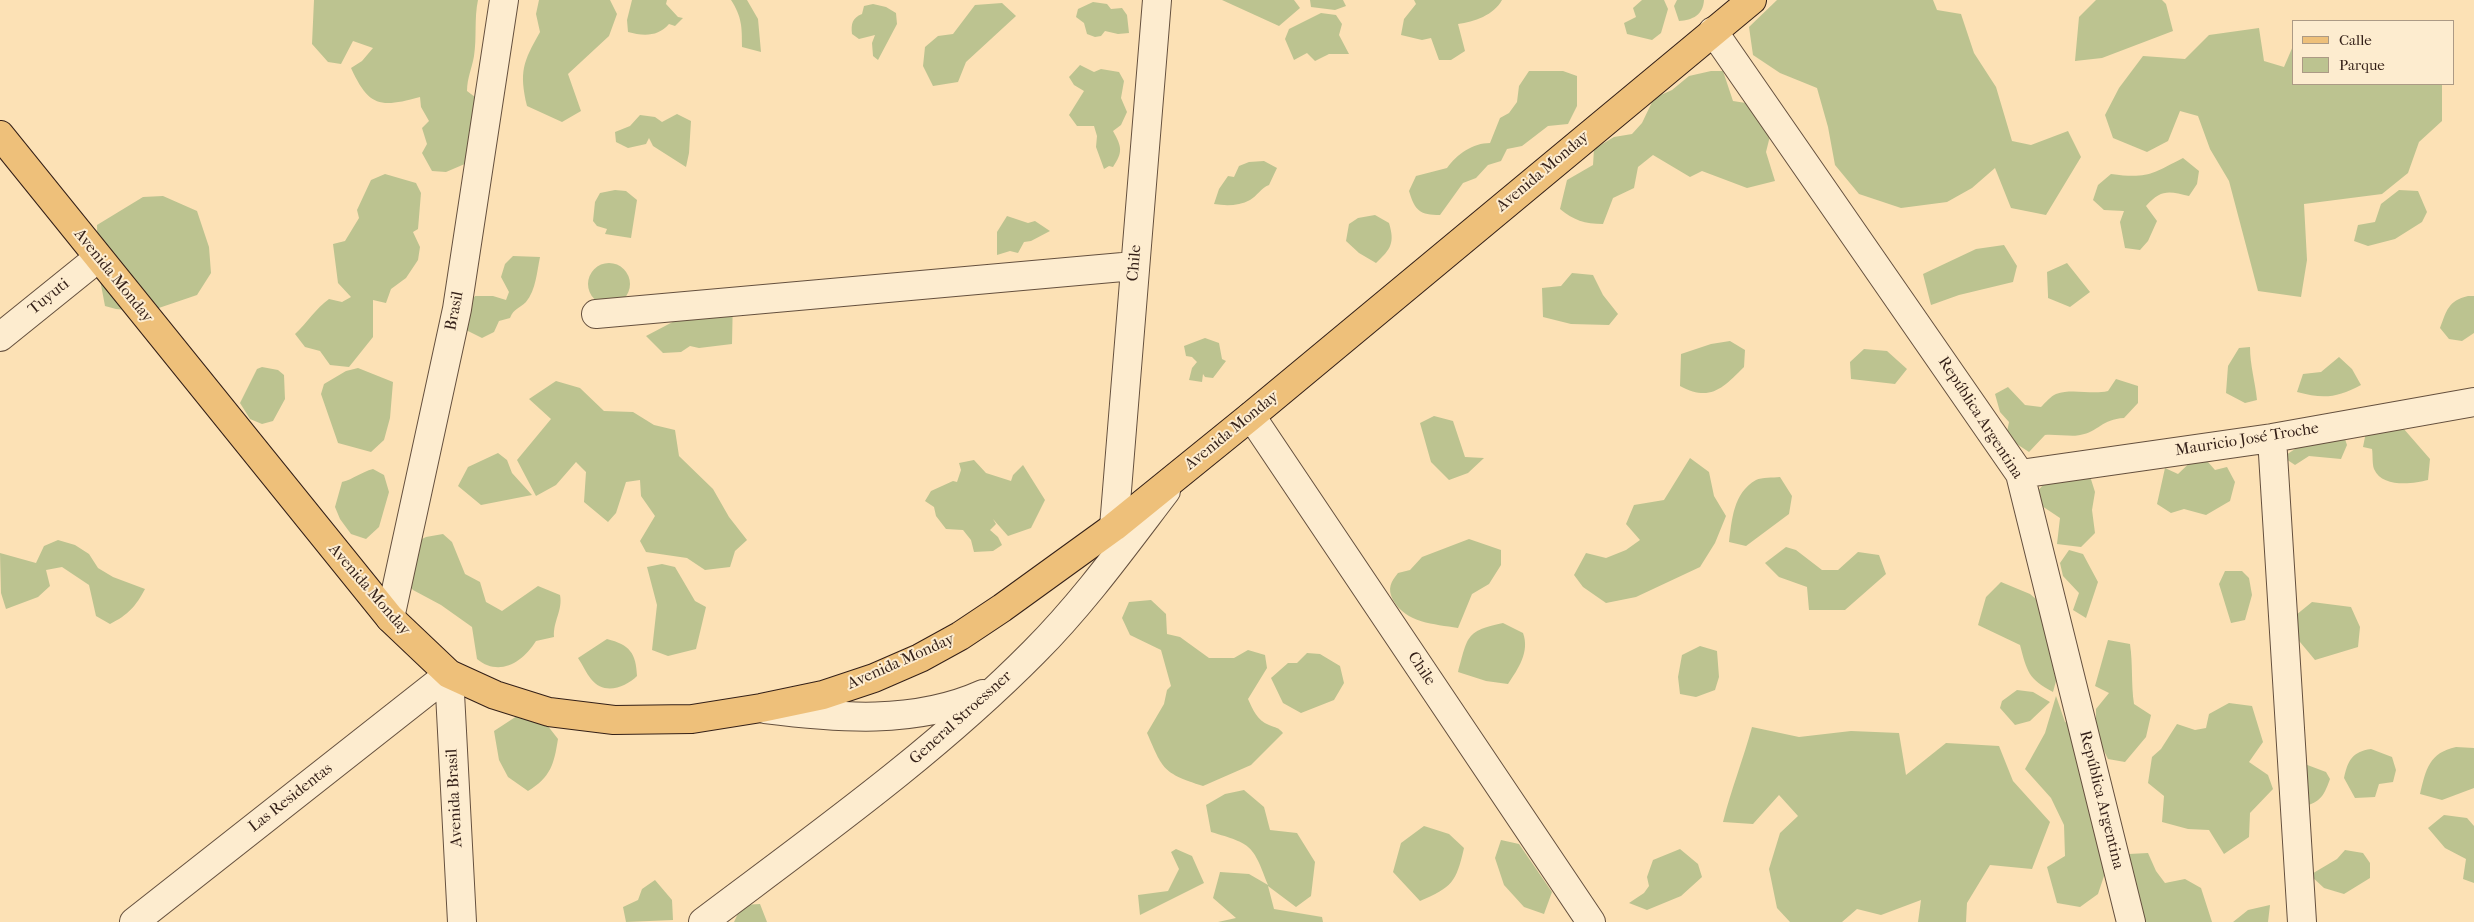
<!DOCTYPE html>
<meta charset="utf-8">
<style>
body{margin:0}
#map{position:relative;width:2474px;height:922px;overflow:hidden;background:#fce1b5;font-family:"IM FELL French Canon",serif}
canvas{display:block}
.legend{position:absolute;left:2292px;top:20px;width:162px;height:65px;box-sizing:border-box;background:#fdeccf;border:1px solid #ac9a85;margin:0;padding:6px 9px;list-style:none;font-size:15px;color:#331f17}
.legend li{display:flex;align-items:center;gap:10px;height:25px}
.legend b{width:25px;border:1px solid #ac9a85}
</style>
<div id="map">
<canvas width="2474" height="922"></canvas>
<ul class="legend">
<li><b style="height:6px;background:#eec07a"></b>Calle</li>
<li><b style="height:14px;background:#bcc390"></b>Parque</li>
</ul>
</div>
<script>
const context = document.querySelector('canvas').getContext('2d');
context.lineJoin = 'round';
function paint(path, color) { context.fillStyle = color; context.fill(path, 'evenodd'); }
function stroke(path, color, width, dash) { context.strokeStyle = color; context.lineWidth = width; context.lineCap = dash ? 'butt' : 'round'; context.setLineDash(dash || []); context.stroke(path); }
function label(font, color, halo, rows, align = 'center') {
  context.font = font + ' "IM FELL French Canon",serif'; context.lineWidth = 4; context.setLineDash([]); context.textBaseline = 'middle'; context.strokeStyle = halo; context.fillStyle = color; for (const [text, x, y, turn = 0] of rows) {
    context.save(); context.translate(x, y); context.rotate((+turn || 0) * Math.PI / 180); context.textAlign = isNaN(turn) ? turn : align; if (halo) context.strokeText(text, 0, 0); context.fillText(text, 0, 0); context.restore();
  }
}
paint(new Path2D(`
 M314,0h164c-4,19 -1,37 -4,56 -2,12 -7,22 -7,35l12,9 -12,63 -21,9 -14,-1 -10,-18 5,-9 -5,-16 7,-7 -8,-14 -1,-10c-40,11 -51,10 -69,-29l11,-7 11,-13 -20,-7 -12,23 -13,-2 -16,-18z
 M539,0h71l7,14 -8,22 -41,38 13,37 -19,11 -35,-16c-8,-34 -4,-44 13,-74l-4,-18z
 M632,0h35l-1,4 12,13 5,1 -8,8 -6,-2c-11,13 -26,12 -41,8l-1,-12z
 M731,0h16l11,19 3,33 -19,-5c0,-20 0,-30 -11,-47z
 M1222,0h72l6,8 -21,18z
 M1310,0h33l3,6 -11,4 -24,-3z
 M1414,0h88c-8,15 -28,22 -44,24l7,27 -14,9h-12l-8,-22 -9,2 -21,-5 3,-16 12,-15z
 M1642,0h22l4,9 -7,24 -9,7 -25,-6 -3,-11 12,-6 -3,-9z
 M1677,0h27c-1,15 -11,20 -25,21l-5,-15z
 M1777,0h156l4,10 24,4 13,39 22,34 16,54 19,4 37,-14 13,26 -35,58 -35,-7 -16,-40 -23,20 -25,14 -46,6 -42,-14 -24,-29 -7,-38 -11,-39 -37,-15 -27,-18 -4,-28z
 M2096,0h66l4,4 7,27 -71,27 -27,3 4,-44z
 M1093,2l14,2 4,5 11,-1 5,7 2,18 -11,1 -13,-3 -4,5 -6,1 -8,-3 -3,-11 -8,-6 2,-8z
 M1002,3l14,13 -50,46 -8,20 -25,4 -10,-20 2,-19 13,-11 15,-2 22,-29z
 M873,4l13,3 10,6 1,11 -19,36 -5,-4 -1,-13 3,-8 -16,4 -7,-5c-1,-10 0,-16 10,-20l2,-8z
 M1321,13l15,2 6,9 -3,11 10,19h-20l-14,7 -8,-8 -13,7 -9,-21 4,-10z
 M2259,28l5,33 20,6 9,-21v38h149v37l-23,21 -11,31 -26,21 -78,10 3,56 -6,37 -43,-6 -29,-110 -19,-32 -12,-33 -18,-5 -12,30 -21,11 -34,-14 -8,-23 14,-27 24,-32 42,3 24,-24z
 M1080,65l14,7 7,-3 18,3 5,9 -3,17 6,14 -6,13 -8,6c9,16 10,21 0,36l-4,-1 -5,3 -8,-22 1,-11 -3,-10h-17l-8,-11 15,-24 -10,-6 -5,-8z
 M1529,71h34l14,5v30l-9,18 -20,2 -26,20 -15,3 -6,12 -13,4 -12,13 -13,5 -23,32c-20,0 -25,-4 -31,-24l7,-15 31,-8c10,-14 26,-25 43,-25l10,-25 9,-5 8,-11 2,-16z
 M1711,71h12l10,30 32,5 5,30 -4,16 9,29 -28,7 -45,-17 -12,6 -37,-22 -15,12 -4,21 -21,10 -10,26c-18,0 -30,-4 -43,-15l7,-29 26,-15 1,-16 20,-12 18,-3 10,-11 12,-25 18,-8 17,-14z
 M677,114l14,7 -2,32 -3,14 -33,-21 -4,-8 -3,6 -18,4 -12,-6 -1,-10 15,-6 10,-11 15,2 7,5z
 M2183,158l16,13 -2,13 -8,12c-20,-5 -28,-7 -43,10l11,15 -9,20 -8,9 -15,-2 -5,-26 4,-11 -20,-1 -11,-10 5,-15 13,-11c36,5 41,0 72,-16z
 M1264,161l13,7 -8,17c-8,3 -12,11 -19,15 -11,6 -24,6 -36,4l5,-15 9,-13 6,1 5,-11 10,-4z
 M385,174l31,9 5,10 -3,36 -5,3 7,15 -2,13 -12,18 -15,11 -5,14 -13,-3v37l-24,30 -19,-2 -10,-14 -15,-4 -10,-13c12,-11 21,-26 34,-35l13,3 9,-5 -13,-14 -5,-39 12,-3 14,-23 -2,-8 14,-30z
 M615,190l11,1 11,9 -6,38 -26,-4 2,-5 -10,-3 -4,-5 2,-19 5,-9z
 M2399,190l19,1 9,21 -5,10 -27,17 -27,7 -14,-5 4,-16 17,-3 6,-18z
 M163,196l34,15 12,36 2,26 -14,22 -50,17 -31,-3 -11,-3 -7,-37 -1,-44 46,-28z
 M1375,215l14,8c6,20 2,26 -13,40l-17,-10 -13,-12 3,-17 9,-6z
 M1007,216l21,7 7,-2 15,10 -19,10 -7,1 -6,11 -8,-2 -13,4v-23z
 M2004,245l13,21 -4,16 -54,13 -28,10 -8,-31 53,-25z
 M513,256l27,1c-3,14 -4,33 -14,45 -7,7 -12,6 -16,16l-11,3 -5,11 -12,6 -16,-8v-23l9,-11h18l13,4 3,-8 -8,-15 4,-13z
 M588 284a21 21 0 1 1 42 0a21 21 0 1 1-42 0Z
 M2067,263l23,29 -20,15 -22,-9v-3l-1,-23z
 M1572,273l21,2 10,20 15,19 -9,11 -38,-1 -28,-7 -1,-29 19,-2z
 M733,296l-1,48 -33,4 -9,-2 -9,6 -18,1 -17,-17 40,-21z
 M2468,296h6v37l-12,8 -13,-2 -9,-11c7,-18 8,-27 28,-32z
 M1205,338l14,5 3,16 4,2 -13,17 -8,-1 -2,-3 -1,8 -13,-2 3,-12 5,-6 -5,-5 -6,-1 -2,-10z
 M1730,341l15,9 -1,17c-22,22 -34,35 -64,19l1,-32 30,-10z
 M2250,347c0,18 5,34 7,53l-12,3 -19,-10 2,-27 11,-18z
 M1864,349l23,2 20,18 -12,15 -44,-5 -1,-17z
 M2339,357l13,12 9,16c-24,13 -38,14 -64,7l6,-18 18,-2z
 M262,367l16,3 6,5 1,24 -12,22 -11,3 -12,-5 -10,-16 17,-34z
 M358,368l35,14 -3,36 -6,22 -13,12 -33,-9 -17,-49 3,-10 22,-13z
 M2116,379l22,7v17l-14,15c-22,1 -26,14 -44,17 -6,2 -26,-1 -35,0l-16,17 -23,-15 3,-15 -9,-10 -5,-18 13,-7 17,18 16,2c4,-4 10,-11 15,-13 17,-6 35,1 52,-3z
 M556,381l24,7 24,23 29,1 21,13 21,5 4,26 34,33 16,28 18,23 -12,11 -5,16 -25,3 -18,-12 -41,-6 -6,-11 15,-25 -14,-20 -1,-16 -14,2 -10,31 -8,9 -24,-20 2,-30 -10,-10 -20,23 -20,11 -19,-36 34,-41 -22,-20z
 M2390,413l40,46 -2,21c-15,4 -46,8 -54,-11 -2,-6 -1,-14 -2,-20l-9,-2 3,-15z
 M1434,416l19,5 12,36 19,1 -16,15 -19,7 -18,-18 -11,-39z
 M2344,436l3,9 -6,14 -32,-3 -14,9 -12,-8 21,-14z
 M498,453l9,7 5,13 20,22 -51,10 -23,-19 10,-19z
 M2200,453l15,17 12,-3 8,15 -5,19 -24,14 -22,-6 -13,4 -14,-9 8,-36 13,6z
 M1690,458l19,14 5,24 12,20 -11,27 -15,24 -64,30 -30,6 -23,-16 -9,-12 12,-22 20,5 20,-8 14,-10 -14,-16 8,-19 30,-5z
 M974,460l12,13 25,8 2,-6 10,-10 22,35 -14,28 -23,8 -15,-17 3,5 -6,6 8,7 4,8 -9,6 -19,1 -3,-12 -8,-10 -17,-1 -10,-13 -2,-9 -9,-6 6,-10 22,-10 4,1 4,-12 -2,-7z
 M2057,467l32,6 6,19 -3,18 3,23 -14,14 -24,-3 3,-26 -18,-12 -4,-15z
 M373,469l11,6 5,17 -10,35 -13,12 -15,-5 -11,-15 -5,-12 7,-25c12,-3 19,-10 31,-13z
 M1780,477l12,19 -3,18 -43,32 -17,-4c3,-22 4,-49 27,-62 6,-3 17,-2 24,-3z
 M443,534l9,8 13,32 15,8 6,20 16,9 36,-25 22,9c3,15 -7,26 -6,42l-18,4c-14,22 -37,36 -59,18l-5,-32 -31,-22 -28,-15 -7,-9 2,-35 18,-9z
 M1469,539l32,11v15l-12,19 -17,10 -14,34c-24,-4 -52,-5 -65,-28 -6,-12 -2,-18 5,-27l12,-3 12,-13z
 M58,540l17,5 14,9 9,14 15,9 32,12c-9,17 -17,26 -35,35l-14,-8 -7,-31 -27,-18 -16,3 4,16 -12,11 -32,12 -5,-16 -1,-40 36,10 8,-17z
 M1786,547l10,3 26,20h16l20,-18 21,3 7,19 -41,36h-36l-2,-23 -28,-10 -14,-14z
 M2069,550l14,4 15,28 -12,36 -13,-8 6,-17 -16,-17 -3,-13z
 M662,564l13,3 20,34 11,6 -10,42 -28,7 -16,-6 5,-45 -10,-38z
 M2225,571h17l7,7 3,17 -7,25 -14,3 -12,-39z
 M2001,582l29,12 12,10 17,66 -6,22c-25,-13 -26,-21 -33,-47l-42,-20 8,-28z
 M1151,600l15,14 1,20 13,3 29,21h25l14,-8 17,5 2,13 -19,31c5,11 9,21 21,26 7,3 9,2 14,8l-32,32 -48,21c-40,-13 -40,-16 -56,-53l17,-29 3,-14 4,-4 -10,-36 -31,-15 -8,-17 7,-16z
 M2312,602l39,5 9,20 -2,20 -43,13 -30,-36z
 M1503,623l20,10c7,19 -5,36 -15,51l-22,-3 -28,-9c10,-35 7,-41 45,-49z
 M607,639c23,6 29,14 30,37 -11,11 -33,20 -46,3 -5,-6 -8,-14 -13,-21z
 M2108,640l22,4c3,20 1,40 4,60l17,11 -5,22 -21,25 -17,-3 -12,-24v-26l13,-16 -14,-7z
 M1700,646l17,5 2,26 -4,13 -19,7 -16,-3 -2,-17 4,-22z
 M1307,653l13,1 20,12 4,17 -10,17 -33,13 -18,-10 -12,-25 17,-15h9z
 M2017,690l16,2 17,10 -20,19 -15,4 -15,-17 2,-7z
 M2056,696l9,26 18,7 30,120 -15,45 -18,13 -23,-4 -10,-36 18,-11 -1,-31 -13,-27 -26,-29 20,-36z
 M2229,703l23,3 11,36 -14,20 19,13 5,14 -23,24 -1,24 -25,17 -15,-24 -21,-1 -26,-7 2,-26 -16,-13 4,-26 9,-8 16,-25 18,6 11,-2 3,-14z
 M520,714l24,7 14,18c-4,25 -7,38 -30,52l-20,-14 -9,-17 -5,-29z
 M1752,727l47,10 52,-6 48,2 7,42 40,-32 53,3 14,35 37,41 -18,47 -42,-4 -23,38 -1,19h-48l3,-22 -40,15 -24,-6 -15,13h-52l-13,-14 -8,-39 11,-36 18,-17 -19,-21 -26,29 -30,-2c8,-32 20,-62 29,-95z
 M2456,747l18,1v40l-32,12 -22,-6c6,-25 9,-41 36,-47z
 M2371,749l21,8 4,13 -3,12 -14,2 -4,13 -20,1 -11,-20c4,-18 8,-26 27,-29z
 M2302,763l24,9 4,7c-7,20 -11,23 -30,29z
 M1244,790l20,17 6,23 27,3 18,29 -4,34 -15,11 -28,-21 6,23 48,8 1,5h-105l18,-4 -23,-20 7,-26 29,2 19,11c-15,-40 -16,-41 -57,-53l-5,-27 19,-11z
 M2444,815l23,3 7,8v57l-11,-4 3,-20 -21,-11 -17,-20z
 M1424,826l25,8 15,14c-8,35 -12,39 -44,53l-27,-29 8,-29z
 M1501,840l18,4 33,48 -8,22 -20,-7 -20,-22 -9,-27z
 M1176,849l16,7 12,27 -64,32 -2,-20 30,-4 11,-22 -8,-17z
 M1680,849l18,15 4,13 -21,19 -34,14 -18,-7 15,-10 5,-7 -2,-9 6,-17z
 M2345,850l18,3 7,10v15l-26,16 -20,-6 -14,-13 27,-16z
 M2148,853l8,18 9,12 20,-4 16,9 11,34h-92l2,-61 7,-7z
 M655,880l17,20 1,20 -47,2 -3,-15 15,-7 4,-11z
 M760,904l7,18h-33l8,-17z
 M2270,905l-2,17h-35l15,-12z`), '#bcc390');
const minor = new Path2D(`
 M1713,31l307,443 111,448
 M596,314l538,-48
 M0,337l98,-79
 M1251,416l340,506
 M2272,438l30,484
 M2020,474l252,-36 202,-36
 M1114,527l43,-527
 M390,618l67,-309 47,-309
 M449,674l13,248
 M765,709c73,9 149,16 218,-15
 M134,922l315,-248
 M703,922c114,-86 231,-169 331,-270 49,-49 90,-106 132,-161`);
const major = new Path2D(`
 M0,135l390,483 59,56 46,21 54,17 65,8 78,-1 69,-11 62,-13 51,-17 46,-20 40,-22 42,-28 112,-81 137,-111 501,-416`);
stroke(minor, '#65503e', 30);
stroke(major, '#331f17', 30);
stroke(minor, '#fdeccf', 28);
stroke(major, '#eec07a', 28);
label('16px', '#331f17', '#fdeccf', [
 ["Avenida Monday",1543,172,-40],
 ["Chile",1135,263,-85],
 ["Avenida Monday",113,276,51],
 ["Tuyuti",49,297,-39],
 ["Brasil",455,311,-79],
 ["República Argentina",1980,418,57],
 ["Avenida Monday",1232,431,-39],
 ["Mauricio José Troche",2247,440,-9],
 ["Avenida Monday",369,590,49],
 ["Avenida Monday",901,662,-24],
 ["Chile",1421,669,56],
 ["General Stroessner",961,718,-42],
 ["Las Residentas",291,798,-38],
 ["Avenida Brasil",455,798,-93],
 ["República Argentina",2101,800,76]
]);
</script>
